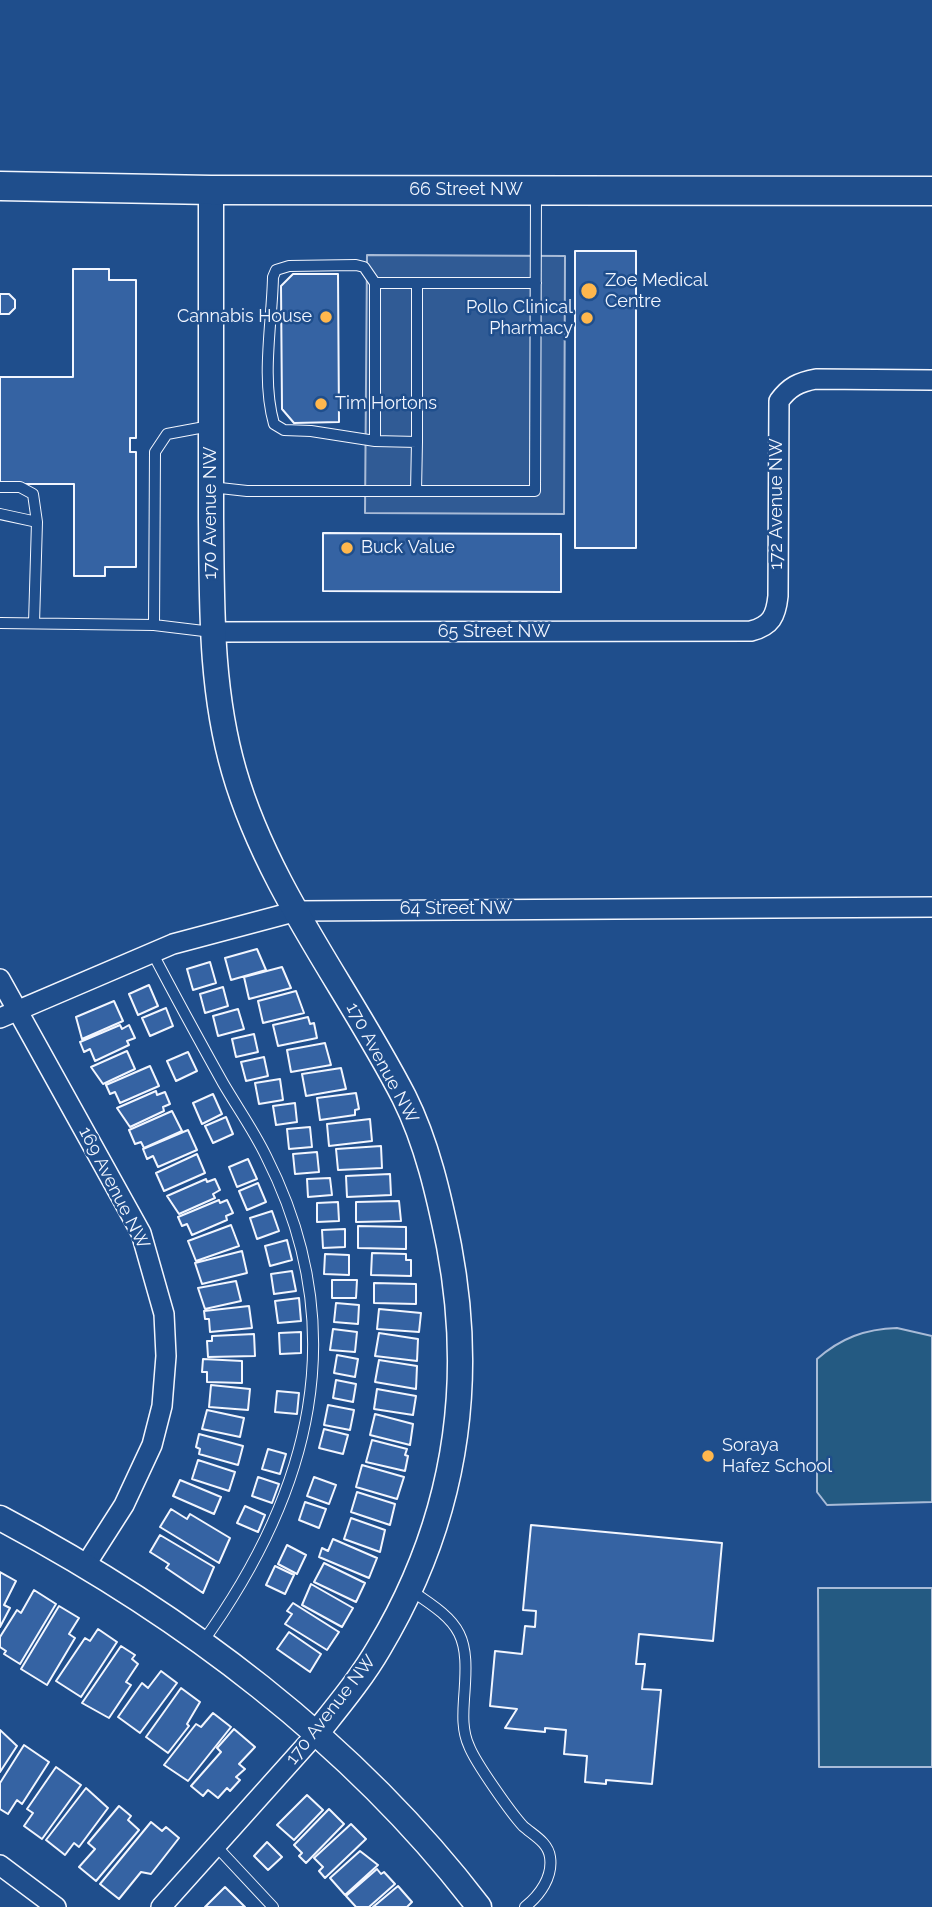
<!DOCTYPE html>
<style>
body{margin:0}
canvas{display:block;background:#1f4e8c}
</style>
<canvas width="932" height="1907"></canvas>
<script>
const context = document.querySelector('canvas').getContext('2d');
context.lineJoin = 'round';
function paint(path, color) { context.fillStyle = color; context.fill(path, 'evenodd'); }
function stroke(path, color, width, dash) { context.strokeStyle = color; context.lineWidth = width; context.lineCap = dash ? 'butt' : 'round'; context.setLineDash(dash || []); context.stroke(path); }
function label(font, color, halo, rows, align = 'center') {
  context.font = font + ' Raleway,sans-serif'; context.lineWidth = 5; context.setLineDash([]); context.textBaseline = 'middle'; context.strokeStyle = halo; context.fillStyle = color; for (const [text, x, y, turn = 0] of rows) {
    context.save(); context.translate(x, y); context.rotate((+turn || 0) * Math.PI / 180); context.textAlign = isNaN(turn) ? turn : align; if (halo) context.strokeText(text, 0, 0); context.fillText(text, 0, 0); context.restore();
  }
}
const green = new Path2D(`
 M897,1328l35,8v166l-105,3 -10,-13v-133c24,-21 48,-30 80,-31z
 M818,1588h114v179h-113z`);
paint(green, '#245a82');
stroke(green, '#a8bbd7', 2);
const parking = new Path2D(`
 M367,255l198,1 -1,258 -199,-1z`);
paint(parking, '#305b95');
stroke(parking, '#a8bbd7', 2);
const building = new Path2D(`
 M575,251h61v297h-61z
 M73,269h36v11h27v158h-6v14h6v115h-31v9h-31v-92h-74v-107h73z
 M293,274h45l1,148 -45,1 -12,-14 -1,-123z
 M0,294h9l6,6v8l-6,6h-9z
 M323,533l238,1v58l-238,-1z
 M257,949l9,21 -35,10 -6,-22z
 M210,962l6,21 -23,7 -6,-21z
 M282,967l9,21 -42,11 -5,-22z
 M149,985l9,21 -20,9 -9,-21z
 M223,987l5,19 -23,7 -5,-19z
 M296,991l8,22 -41,10 -5,-22z
 M114,1001l9,20 -41,18 -6,-22z
 M166,1008l7,18 -23,10 -8,-18z
 M238,1009l6,20 -26,7 -5,-20z
 M308,1017l2,7 4,-1 3,15 -39,8 -5,-21z
 M120,1025l2,4 7,-4 6,13 -8,3 2,4 -34,16 -5,-12 -6,3 -4,-10z
 M254,1034l4,18 -22,5 -4,-18z
 M325,1043l6,22 -40,7 -4,-22z
 M127,1051l8,18 -32,15 -12,-17z
 M188,1052l9,19 -21,10 -9,-20z
 M264,1057l4,19 -22,5 -5,-19z
 M150,1066l9,20 -39,17 -5,-11 -5,2 -4,-9z
 M341,1068l5,21 -40,7 -4,-22z
 M280,1079l3,21 -24,4 -4,-21z
 M156,1091l1,4 8,-3 5,12 -7,3 1,4 -34,16 -13,-19z
 M356,1093l3,16 -4,1v5l-35,5 -3,-22z
 M213,1094l9,20 -20,10 -9,-21z
 M295,1103l2,19 -21,3 -3,-19z
 M172,1111l10,20 -38,17 -3,-6 -6,2 -6,-14z
 M226,1117l7,17 -20,9 -8,-17z
 M370,1119l2,22 -43,5 -2,-22z
 M310,1127l2,20 -23,2 -2,-20z
 M188,1130l9,20 -39,17 -5,-11 -6,3 -4,-10z
 M381,1146l1,22 -44,2 -2,-21z
 M317,1152l2,20 -24,2 -2,-20z
 M197,1154l8,19 -41,18 -8,-18z
 M248,1159l9,20 -20,8 -8,-20z
 M390,1174l1,21 -44,2 -1,-21z
 M330,1178l2,17 -24,2 -1,-18z
 M206,1179l1,3 8,-3 5,11 -7,4 2,4 -36,16 -12,-18z
 M258,1183l8,19 -19,8 -8,-19z
 M219,1200l1,3 7,-3 6,13 -7,3 1,4 -35,15 -5,-11 -5,2 -4,-9z
 M399,1201l2,20 -45,1v-20z
 M338,1202l1,19 -22,1v-19z
 M272,1211l7,20 -22,8 -7,-21z
 M231,1225l8,21 -43,15 -8,-20z
 M358,1226l48,1v22l-48,-1z
 M345,1229v18l-22,1 -1,-18z
 M287,1240l5,20 -22,6 -5,-20z
 M242,1251l5,22 -45,11 -7,-21z
 M372,1253l34,1v6h5v16l-40,-1z
 M325,1254l24,1v20l-25,-1z
 M292,1271l4,20 -22,3 -3,-20z
 M332,1280h25l-1,18h-24z
 M236,1281l5,20 -36,8 -7,-21z
 M374,1283l42,1v20l-42,-1z
 M299,1298l2,23 -23,2 -3,-22z
 M336,1303l23,2 -1,19 -24,-2z
 M249,1306l3,22 -42,4 -1,-13h-4l-1,-8z
 M379,1309l42,4 -2,19 -42,-3z
 M333,1329l24,3 -2,20 -25,-2z
 M301,1332v21l-21,1 -1,-21z
 M379,1333l39,6 -1,22 -42,-5z
 M254,1334l1,22 -47,1 -1,-16h5v-5z
 M337,1355l21,4 -3,18 -21,-4z
 M203,1359l39,2v22l-35,-1v-10h-5z
 M379,1360l38,6 -1,23 -41,-7z
 M336,1380l20,4 -3,18 -20,-4z
 M211,1385l39,4 -2,21 -39,-3z
 M377,1389l39,7 -3,19 -39,-6z
 M277,1391l22,2 -2,21 -22,-2z
 M328,1405l26,5 -4,20 -26,-5z
 M207,1410l37,8 -4,19 -38,-8z
 M375,1414l38,10 -3,21 -40,-10z
 M324,1429l24,6 -5,19 -24,-6z
 M199,1434l44,12 -5,19 -39,-11 1,-5 -4,-2z
 M372,1440l35,9 -2,6 3,1 -3,15 -39,-9z
 M268,1449l18,5 -6,20 -18,-5z
 M198,1460l37,12 -6,19 -37,-12z
 M362,1465l42,12 -7,22 -41,-12z
 M258,1477l21,7 -7,19 -20,-7z
 M314,1477l22,8 -7,19 -22,-8z
 M180,1480l41,17 -7,17 -41,-18z
 M357,1492l38,12 -5,21 -39,-13z
 M305,1502l21,7 -7,19 -20,-8z
 M245,1506l20,9 -7,17 -21,-9z
 M171,1509l16,10 3,-5 40,24 -11,25 -59,-36z
 M351,1518l34,12 -5,22 -36,-13z
 M531,1525l191,18 -9,98 -74,-7 -3,30h9l-3,25 19,1 -9,94 -46,-4v4l-21,-2 2,-26 -23,-2 2,-24 -21,-2v4l-40,-4 12,-19 -27,-3 5,-55 27,3 3,-28 10,1 1,-16 -13,-1z
 M160,1535l54,32 -11,26 -37,-25 3,-4 -19,-12z
 M333,1539l44,19 -8,20 -50,-21 3,-9 6,3z
 M287,1545l19,10 -9,19 -19,-10z
 M324,1563l41,20 -9,19 -42,-20z
 M275,1566l19,9 -9,19 -19,-9z
 M0,1572l16,9 -12,24 6,3 -10,19z
 M311,1584l42,24 -11,19 -40,-22z
 M34,1590l22,14 -36,60 -16,-10 2,-3 -6,-4v-10l17,-27 4,3z
 M293,1603l46,29 -12,18 -42,-26 7,-10 -5,-3z
 M59,1606l20,12 -10,16 6,4 -28,47 -26,-16z
 M98,1629l19,13 -36,55 -25,-16 29,-43 5,3z
 M289,1632l32,22 -11,18 -33,-23z
 M121,1646l14,9 -3,4 6,5 -12,18 5,3 -22,33 -27,-15z
 M161,1671l16,12 -37,50 -22,-16 24,-34 6,5z
 M181,1688l19,14 -13,22 2,2 -21,27 -22,-16z
 M213,1713l18,14 -43,54 -24,-16 32,-41 5,3z
 M234,1729l21,18 -16,17 6,5 -9,8 4,3 -10,11 -3,-3 -9,10 -10,-8 -5,6 -12,-10 30,-34 -4,-4z
 M0,1730l17,16 -17,26z
 M24,1745l25,17 -27,42 -5,-4 -9,14 -8,-5v-26z
 M56,1767l25,18 -39,54 -18,-13 9,-13 -6,-4z
 M86,1788l22,20 -29,39 -5,-4 -9,12 -19,-15z
 M307,1795l16,15 -29,30 -17,-15z
 M119,1806l12,10 -3,4 11,10 -43,51 -17,-14 16,-18 -7,-6z
 M329,1809l15,15 -38,39 -7,-7 3,-3 -8,-8z
 M151,1822l11,9 4,-4 13,11 -28,36 -10,-2 -22,27 -19,-15z
 M351,1824l15,15 -41,39 -6,-7 4,-4 -9,-9z
 M267,1842l15,15 -14,13 -14,-14z
 M360,1851l18,14 -33,30 -15,-17z
 M377,1869l4,5 3,-2 11,12 -26,23h-13l-10,-11z
 M398,1886l14,16 -5,5h-34z
 M225,1887l20,20h-40z`);
paint(building, '#3563a3');
stroke(building, '#f2f6ff', 2);
const service = new Path2D(`
 M210,426l-43,8 -12,18 -1,173 58,7
 M375,441l-64,-10 -27,-1 -10,-6c-13,-46 -2,-100 -1,-147l3,-7 13,-4 67,-1 8,2 11,16
 M417,442v-159
 M0,487h20l13,7 4,28
 M211,487l36,4h288l1,-297
 M416,491l1,-49 -42,-1v-158h161
 M0,514l37,8 -3,101
 M0,623l154,2
 M152,952c23,44 47,88 71,131 14,24 31,48 43,73 88,174 45,336 -64,487
 M410,1590c54,35 59,45 54,109 -1,15 -2,32 5,47 6,16 42,67 54,80 10,9 25,16 27,31 3,20 -10,38 -25,50
 M216,1846l57,61`);
const minor = new Path2D(`
 M212,632l539,-1c20,-5 25,-15 27,-35l1,-195c10,-14 20,-19 37,-22l116,1
 M0,979l141,254 23,81 2,42 -4,50 -10,39 -28,60 -39,61
 M0,1018l173,-74 124,-33 635,-4
 M0,1865l56,42
 M161,1907l155,-173`);
const tertiary = new Path2D(`
 M211,190c1,109 -1,219 0,328 1,85 -1,170 23,253 34,118 114,217 170,326 23,46 35,99 45,149 27,143 5,277 -70,402 -18,31 -41,58 -63,86
 M0,1518c181,96 354,225 479,389`);
const secondary = new Path2D(`
 M0,186l211,4 721,1`);
stroke(service, '#f2f6ff', 12);
stroke(minor, '#f2f6ff', 22);
stroke(tertiary, '#f2f6ff', 27);
stroke(secondary, '#f2f6ff', 31);
stroke(service, '#1f4e8c', 10);
stroke(minor, '#1f4e8c', 19);
stroke(tertiary, '#1f4e8c', 24);
stroke(secondary, '#1f4e8c', 28);
for (const [x, y, r, color] of [
 [589,291,9,"#ffb74d"],
 [326,317,7,"#ffb74d"],
 [587,318,7,"#ffb74d"],
 [321,404,7,"#ffb74d"],
 [347,548,7,"#ffb74d"],
 [708,1456,7,"#ffb74d"]
]) { const dot = new Path2D(); dot.arc(x, y, r, 0, 2 * Math.PI); context.fillStyle = color; context.fill(dot); stroke(dot, '#1f4e8c', 2.5); }
label('18px', '#f2f6ff', '#1f4e8c', [
 ["66 Street NW",466,190],
 ["172 Avenue NW",777,504,-90],
 ["170 Avenue NW",211,513,-90],
 ["65 Street NW",494,632],
 ["64 Street NW",456,909],
 ["170 Avenue NW",382,1063,62],
 ["169 Avenue NW",114,1188,63],
 ["170 Avenue NW",331,1710,-52]
]);
label('18px', '#f2f6ff', '#1f4e8c', [
 ["Zoe Medical",605,281],
 ["Centre",605,302],
 ["Pollo Clinical",573,308,"right"],
 ["Pharmacy",573,329,"right"],
 ["Cannabis House",312,317,"right"],
 ["Tim Hortons",335,404],
 ["Buck Value",361,548],
 ["Soraya",722,1446],
 ["Hafez School",722,1467]
], 'left');
</script>
